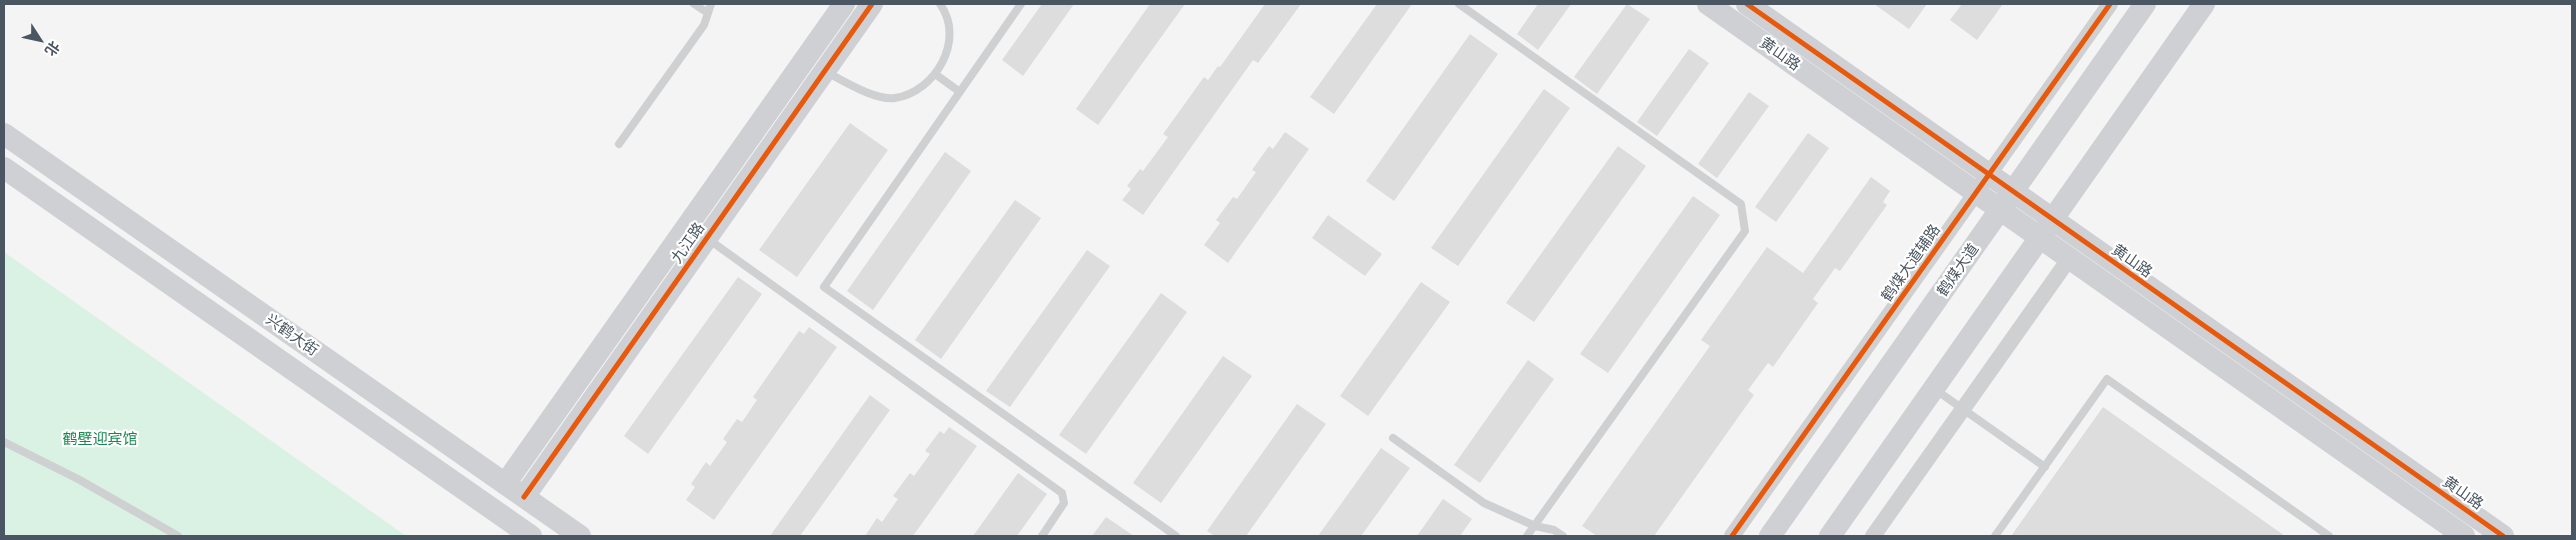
<!DOCTYPE html>
<meta charset="utf-8">
<style>
body{margin:0}
#map{position:relative;width:2576px;height:540px;overflow:hidden;background:#f4f4f4;font-family:"Golos Text","Noto Sans SC",sans-serif}
canvas{display:block}
.frame{position:absolute;inset:0;border:5px solid #4a5661;pointer-events:none}
.north{position:absolute;left:15px;top:15px;width:50px;height:50px;-webkit-text-stroke:4px #fff;paint-order:stroke;rotate:125deg;font-size:14px;font-weight:700;line-height:20px;text-align:center;color:#4a5661}
.north::after{content:'';display:block;margin:auto;width:18px;height:22px;background:#4a5661;clip-path:polygon(50% 0,100% 100%,50% 72%,0 100%)}
</style>
<div id="map">
<canvas width="2576" height="540"></canvas>
<div class="frame"></div>
<div class="north">北</div>
</div>
<script>
const context = document.querySelector('canvas').getContext('2d');
context.lineJoin = 'round';
function paint(path, color) { context.fillStyle = color; context.fill(path, 'evenodd'); }
function stroke(path, color, width, dash) { context.strokeStyle = color; context.lineWidth = width; context.lineCap = dash ? 'butt' : 'round'; context.setLineDash(dash || []); context.stroke(path); }
function label(font, color, halo, rows, align = 'center') {
  context.font = font + ' "Golos Text","Noto Sans SC",sans-serif'; context.lineWidth = 4.5; context.setLineDash([]); context.textBaseline = 'middle'; context.strokeStyle = halo; context.fillStyle = color; for (const [text, x, y, turn = 0] of rows) {
    context.save(); context.translate(x, y); context.rotate((+turn || 0) * Math.PI / 180); context.textAlign = isNaN(turn) ? turn : align; if (halo) context.strokeText(text, 0, 0); context.fillText(text, 0, 0); context.restore();
  }
}
paint(new Path2D(`
 M4,252l402,284h-402z`), '#d9f2e3');
paint(new Path2D(`
 M1042,4h32l-51,72 -21,-16z
 M1150,4h35l-87,121 -22,-16z
 M1265,4h36l-43,59 -5,-3 -110,155 -21,-15 9,-11 -4,-3 13,-17 3,2 25,-34 -5,-3 41,-57 4,3 10,-14 2,1z
 M1377,4h35l-78,110 -24,-17z
 M1538,4h33l-33,46 -21,-16z
 M1627,4l23,15 -53,75 -23,-17z
 M1874,4h53l-18,25z
 M1962,4h41l-26,36 -27,-20z
 M1470,34l28,20 -104,147 -28,-20z
 M1689,49l20,14 -52,73 -20,-14z
 M1544,89l26,19 -112,158 -27,-18z
 M1749,92l20,14 -52,72 -19,-14z
 M850,123l38,27 -91,127 -38,-27z
 M1285,132l24,17 -81,114 -24,-18 16,-22 -4,-3 17,-23 4,2 19,-27 -4,-2 17,-24 4,3z
 M1808,133l21,15 -53,74 -21,-15z
 M1618,146l28,20 -112,156 -28,-19z
 M945,152l26,19 -98,139 -26,-19z
 M1871,177l19,14 -7,11 4,3 -47,66 -5,-3 -22,31 5,4 -45,64 -5,-4 -20,27 6,5 -100,141h-57l-15,-10 128,-180 -9,-6 66,-93 36,26z
 M1693,196l27,19 -112,158 -28,-19z
 M1015,200l26,18 -100,141 -26,-19z
 M1328,215l54,39 -17,22 -53,-38z
 M1087,250l23,16 -100,141 -24,-16z
 M738,277l24,17 -114,160 -24,-18z
 M1421,282l29,20 -82,114 -28,-20z
 M1161,293l26,19 -101,142 -27,-19z
 M809,327l28,20 -123,173 -28,-20 9,-13 -4,-3 15,-22 4,4 17,-24 -4,-3 14,-20 5,3 15,-22 -4,-3 46,-66 5,3z
 M1223,356l29,20 -91,127 -28,-20z
 M1528,360l26,19 -74,104 -26,-18z
 M870,395l20,15 -90,126h-30z
 M1297,404l29,20 -80,112h-31l-8,-5z
 M2103,407l182,129h-274z
 M949,427l28,19 -64,90h-48l12,-18 5,4 16,-23 -5,-3 17,-23 4,3 16,-22 -5,-3 15,-20 4,3z
 M1381,448l29,20 -49,68h-43z
 M1018,473l29,21 -30,42h-44z
 M1443,499l29,20 -12,17h-43z
 M1106,517l28,19h-42z`), '#ddddde');
stroke(new Path2D(`
 M694,4l14,9
 M1021,4l-197,283 352,249
 M1459,4l282,200 4,27 -218,305
 M826,72c18,9 49,29 69,26 40,-6 71,-58 45,-94
 M935,74l25,18
 M619,144l85,-119 7,-21
 M708,239l354,254 2,10 -22,33
 M1936,390l109,77
 M1393,438l91,65 51,23 19,4 9,6
 M4,442l74,37 100,57
 M1995,536l112,-157 222,157`), '#ced0d2', 8);
stroke(new Path2D(`
 M1732,536l378,-532
 M1873,536l196,-277`), '#ced0d2', 16);
stroke(new Path2D(`
 M1708,4l756,532
 M1747,4l756,532
 M4,134l576,402
 M4,168l527,368
 M505,484l339,-480
 M524,497l348,-493
 M1770,536l375,-532
 M1830,536l374,-532`), '#ced0d4', 22);
stroke(new Path2D(`
 M1747,4l756,532
 M524,497l348,-493
 M1732,536l378,-532`), '#e8590c', 5);
label('15px', '#4a5661', '#fff', [
 ["黄山路",1780,54,35],
 ["九江路",688,243,-55],
 ["黄山路",2132,261,35],
 ["鹤煤大道辅路",1911,263,-55],
 ["鹤煤大道",1958,270,-55],
 ["兴鹤大街",292,335,35],
 ["黄山路",2463,493,35]
]);
label('15px', '#17864f', '#fff', [
 ["鹤壁迎宾馆",100,439]
]);
</script>
